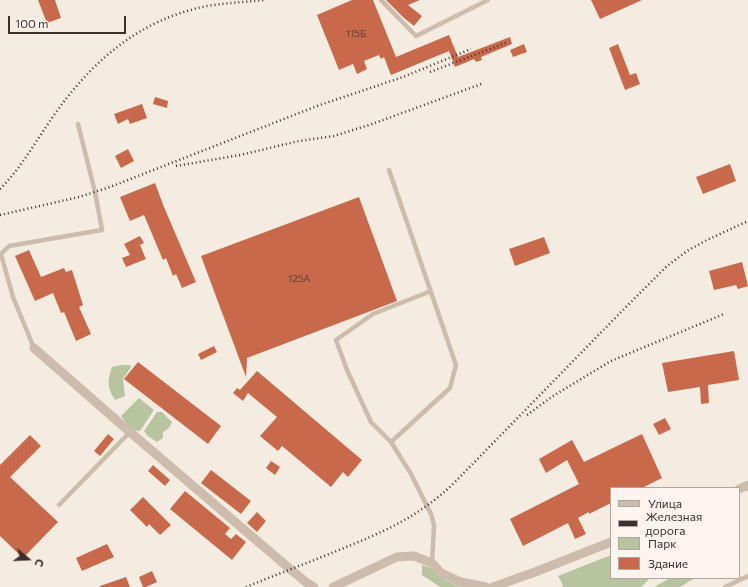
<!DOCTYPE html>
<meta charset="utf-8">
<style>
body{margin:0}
#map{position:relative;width:748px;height:587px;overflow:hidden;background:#f4ebe1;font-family:Commissioner,sans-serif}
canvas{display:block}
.legend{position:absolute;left:610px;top:487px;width:130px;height:92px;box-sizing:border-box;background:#fbf5ee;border:1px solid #aea6a0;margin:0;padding:5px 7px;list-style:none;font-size:12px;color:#3b302b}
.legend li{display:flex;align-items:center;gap:8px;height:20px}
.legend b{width:20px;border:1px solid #aea6a0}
.north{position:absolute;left:8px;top:539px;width:40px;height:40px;-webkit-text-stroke:3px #fbf5ee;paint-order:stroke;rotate:109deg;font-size:11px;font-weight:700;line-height:16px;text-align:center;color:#3b302b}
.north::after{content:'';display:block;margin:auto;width:14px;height:18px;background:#3b302b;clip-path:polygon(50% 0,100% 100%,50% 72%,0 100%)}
.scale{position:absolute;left:8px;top:16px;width:118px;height:18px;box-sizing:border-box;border:2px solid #3b302b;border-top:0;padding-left:5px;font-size:12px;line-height:14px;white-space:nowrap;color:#3b302b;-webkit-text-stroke:3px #fbf5ee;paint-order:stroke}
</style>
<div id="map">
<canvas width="748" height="587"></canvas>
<ul class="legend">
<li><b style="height:5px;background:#cdbbac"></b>Улица</li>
<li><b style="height:5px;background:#3b302b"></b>Железная дорога</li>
<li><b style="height:11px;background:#b8c4a0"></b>Парк</li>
<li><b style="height:11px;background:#c8694b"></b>Здание</li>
</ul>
<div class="north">С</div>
<div class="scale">100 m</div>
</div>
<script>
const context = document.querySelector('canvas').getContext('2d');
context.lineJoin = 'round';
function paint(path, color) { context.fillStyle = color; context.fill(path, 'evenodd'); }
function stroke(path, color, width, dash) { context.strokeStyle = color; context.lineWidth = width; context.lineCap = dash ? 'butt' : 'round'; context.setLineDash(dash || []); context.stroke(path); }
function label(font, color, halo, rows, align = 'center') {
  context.font = font + ' Commissioner,sans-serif'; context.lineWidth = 3; context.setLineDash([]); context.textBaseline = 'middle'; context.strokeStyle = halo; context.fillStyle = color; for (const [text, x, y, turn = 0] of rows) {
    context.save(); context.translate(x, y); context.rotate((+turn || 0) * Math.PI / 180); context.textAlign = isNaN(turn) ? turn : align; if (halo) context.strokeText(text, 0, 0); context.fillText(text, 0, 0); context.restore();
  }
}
paint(new Path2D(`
 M121,365h9l1,2 -8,12 2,17 -10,4c-8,-13 -8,-19 -3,-33z
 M139,398l15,12 -14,21 -8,-1 -11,-14z
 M157,412h5l10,10 -3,6 -6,4v6l-6,4 -9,-6 -4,-5z
 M611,555v23h39l-9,9h-78l-1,-4 -4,-7z
 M422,565l12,4 11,11 16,7h-21l-18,-12z
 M670,578h25l-15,9h-26z`), '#b8c4a0');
paint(new Path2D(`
 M38,0h17l6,18 -14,5z
 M352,0h21l23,57 53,-22 9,22 52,-20 2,7 -31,13 1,3 -6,2 -2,-3 -19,8 -6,-16 -58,24 -7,-18 -3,2 -2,-4 -15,6 3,8 -10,5 -4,-10 -14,6 -22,-55z
 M386,0h34l-12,5 14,11 -8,10 -10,-8z
 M591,0h51l-42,19z
 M524,44l3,8 -14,5 -3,-7z
 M618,44l12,31 6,-2 4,11 -15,6 -16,-42z
 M155,97l13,4 -1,7 -14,-4z
 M142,104l5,14 -17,6 -2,-5 -10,5 -4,-10z
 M128,149l6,12 -13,7 -6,-12z
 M730,164l6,17 -33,13 -7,-17z
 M155,183l9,24 32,75 -14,6 -6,-14 -3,2 -7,-18 -3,2 -19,-45 -14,6 -10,-24z
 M359,197l38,104 -150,57 -1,19 -45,-121z
 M140,236l4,7 -4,2 6,14 -20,8 -4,-9 8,-3 -6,-11z
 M544,237l6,16 -35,13 -6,-17z
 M29,250l12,27 23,-9 2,4 6,-2 11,35 -4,2 12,27 -15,7 -12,-29 -3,1 -8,-20 -18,8 -20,-45z
 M742,262l6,24 -10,3 -2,-4 -22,5 -5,-19z
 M214,346l3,6 -16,8 -3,-6z
 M734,351l5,29 -31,5 1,18 -8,1 -1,-17 -32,5 -6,-29z
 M138,362l83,64 -13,18 -84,-65z
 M257,371l105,89 -14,17 -5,-5 -12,15 -49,-41 -4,5 -18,-15 17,-19 -29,-24 -5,8 -10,-8 4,-5 3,2z
 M665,418l6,11 -12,6 -6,-11z
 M108,434l6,5 -14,17 -6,-5z
 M642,434l20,44 -20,10h-31v15l-22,11v-2l-11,6 8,16 -11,5 -7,-16 -45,23 -13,-27 69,-35 -12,-24 -21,13 -7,-14 33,-19 12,22z
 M30,435l11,11 -31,31 48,45 -35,36 -23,-22v-71z
 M271,461l9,6 -5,8 -9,-7z
 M153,465l17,15 -5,6 -17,-15z
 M211,470l40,31 -10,13 -40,-31z
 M185,491l45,37 -5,6 6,5 5,-5 10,8 -14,18 -62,-51z
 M143,497l28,28 -11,10 -11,-11 -2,3 -17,-17z
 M257,512l9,9 -9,11 -10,-9z
 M107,544l7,13 -32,14 -6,-13z
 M152,571l5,11 -11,5h-3l-4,-10z
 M126,577l4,10h-30v-1z`), '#c8694b');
stroke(new Path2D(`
 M381,0l35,36 72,-36
 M389,170l67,195 -6,23 -59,54
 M431,291l-58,23 -37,26 11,30 24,52 20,20 20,32 20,40 3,11 -2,38
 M34,348l-21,-51 -12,-43 8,-8 93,-16 -7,-38 -17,-68
 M59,505l71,-73
 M725,587l23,-11`), '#cdbbac', 4.5);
stroke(new Path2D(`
 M34,348l89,78 167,143 17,14 7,4
 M739,489l9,-4
 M333,587l64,-30 17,-1 18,7 9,10 20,9 25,5
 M493,587l42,-15 76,-30`), '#cdbbac', 9);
stroke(new Path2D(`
 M430,72l78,-30
 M176,166l64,-11 59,-14 35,-5 38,-12 112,-41
 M0,189c23,-23 38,-52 57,-78 38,-53 85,-92 150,-105 19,-3 38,-4 57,-6
 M0,215l79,-18 31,-10 207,-81 86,-29 68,-28
 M527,415l26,-19 58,-35 113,-47
 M246,587c29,-12 59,-23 88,-35 47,-19 84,-34 121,-70l166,-170 45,-45 21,-16 20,-11 41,-19`), '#3b302b', 2.5, [1, 3]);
label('10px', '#5e3e33', null, [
 ["115Б",356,34],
 ["125А",299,279]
]);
</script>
